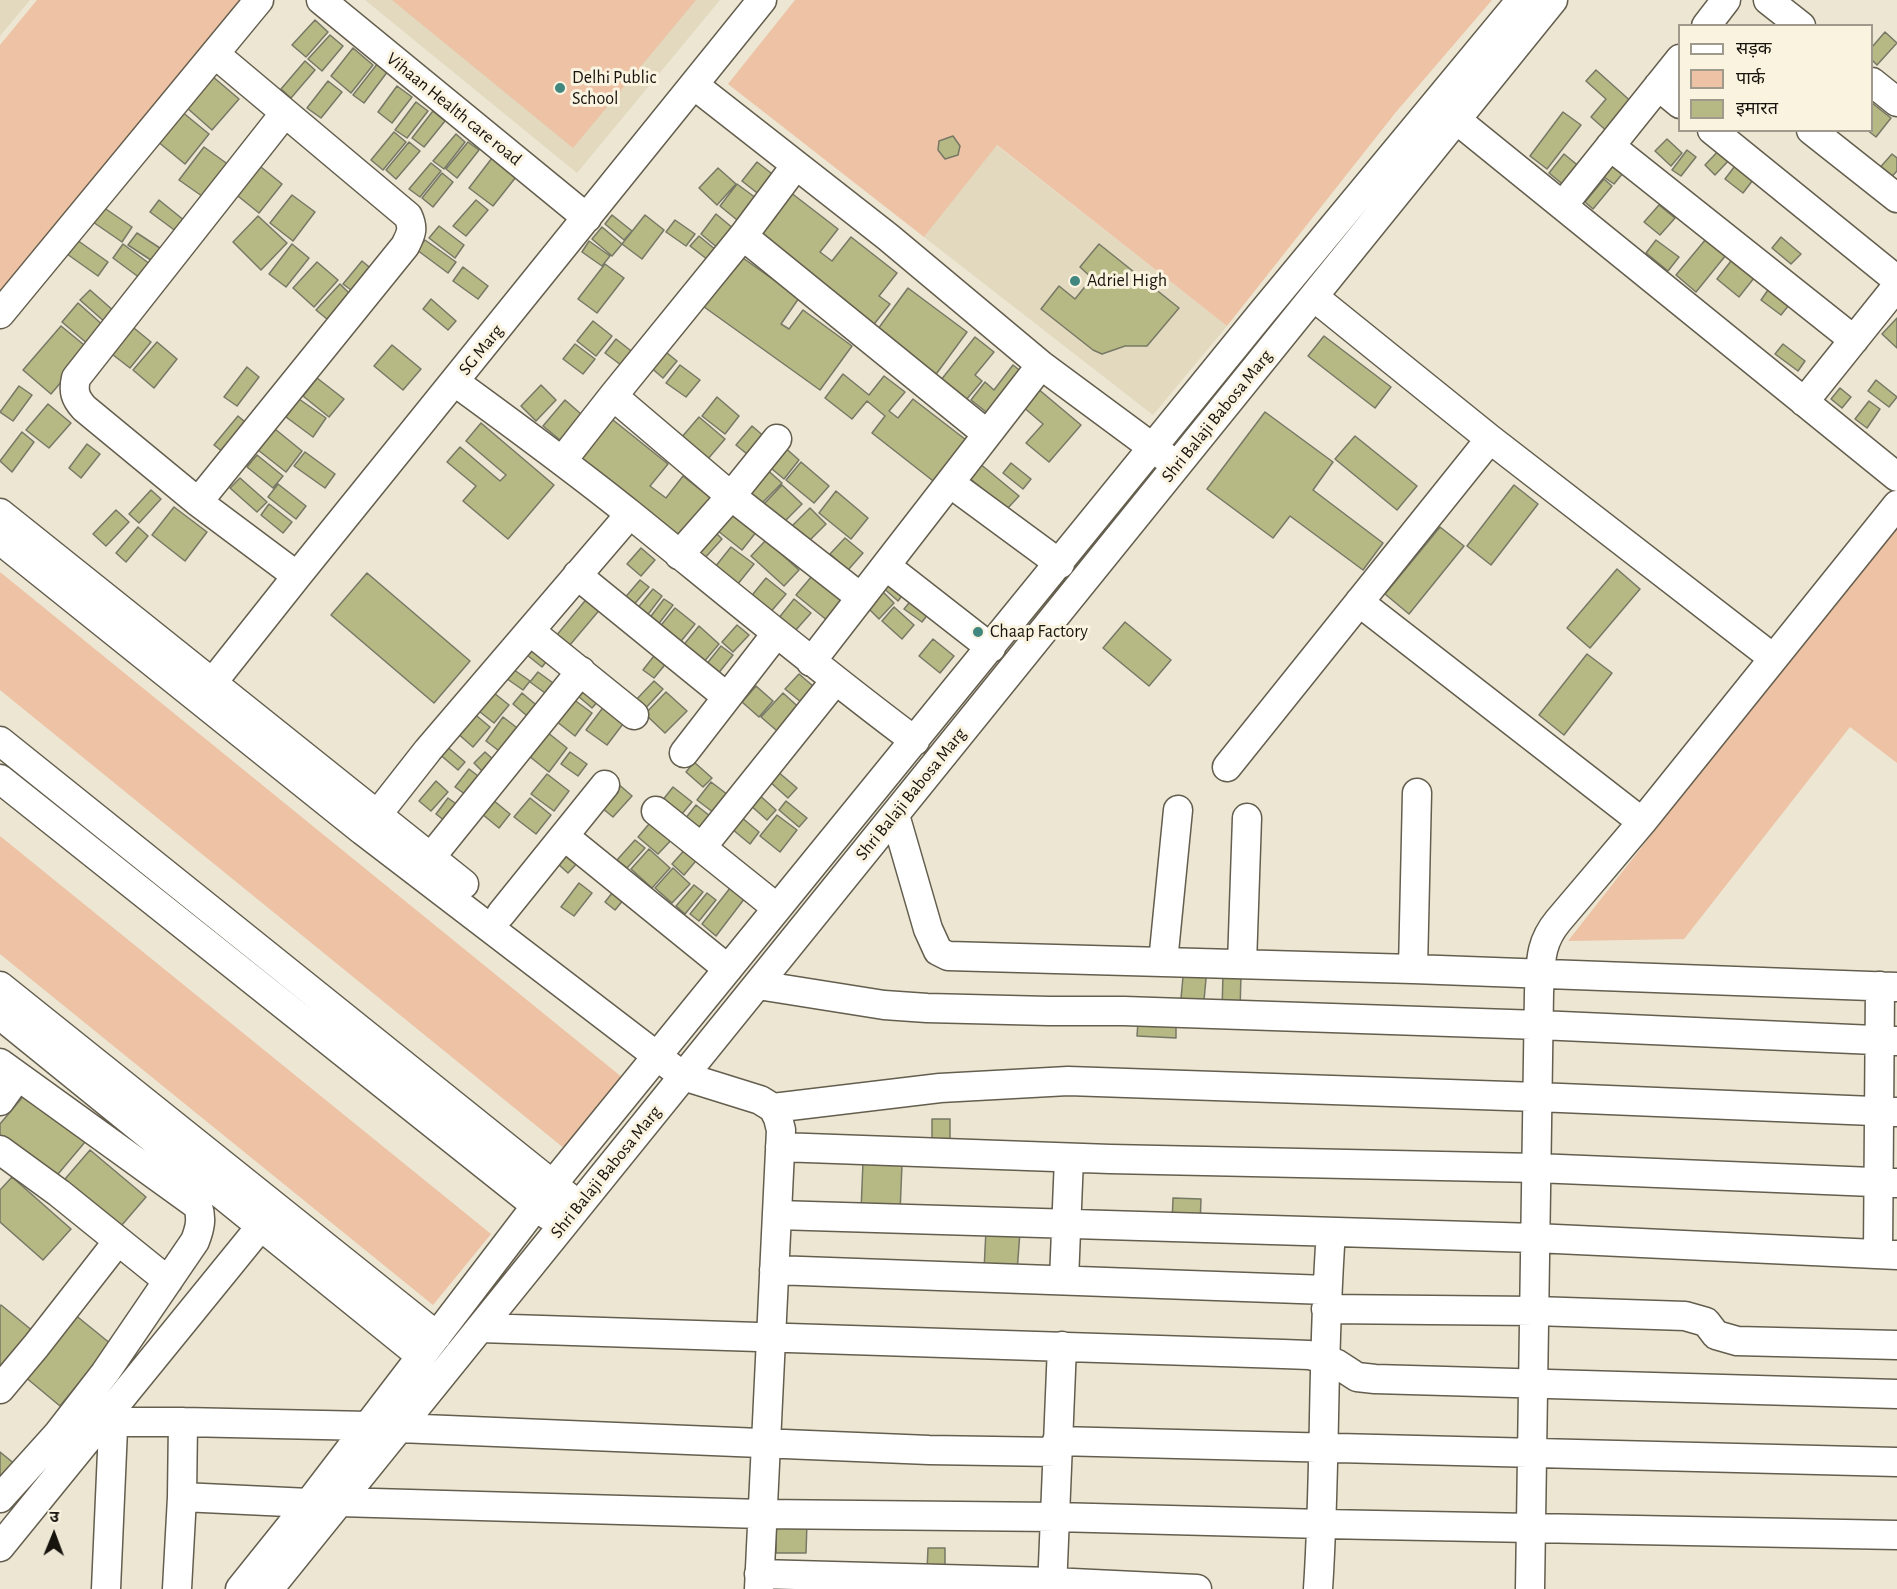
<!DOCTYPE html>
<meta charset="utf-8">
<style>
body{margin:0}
#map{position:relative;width:1897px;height:1589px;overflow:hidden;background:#ece6d3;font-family:"Alegreya Sans","Noto Sans Devanagari",sans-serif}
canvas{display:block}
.legend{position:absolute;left:1678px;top:24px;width:195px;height:108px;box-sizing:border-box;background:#faf3e0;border:2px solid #9f9a8c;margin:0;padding:8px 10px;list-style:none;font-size:18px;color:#17140e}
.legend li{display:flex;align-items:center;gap:12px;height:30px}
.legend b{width:30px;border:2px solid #9f9a8c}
.north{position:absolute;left:24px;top:1505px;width:60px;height:60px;-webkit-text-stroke:4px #faf3e0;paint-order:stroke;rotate:1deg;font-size:16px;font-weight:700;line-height:24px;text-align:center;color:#17140e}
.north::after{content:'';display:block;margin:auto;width:21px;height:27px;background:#17140e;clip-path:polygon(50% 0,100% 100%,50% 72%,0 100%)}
</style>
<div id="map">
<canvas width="1897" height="1589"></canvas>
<ul class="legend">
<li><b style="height:8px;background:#fff"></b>सड़क</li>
<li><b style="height:16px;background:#edc2a5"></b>पार्क</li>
<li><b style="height:16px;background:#b6b983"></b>इमारत</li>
</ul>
<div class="north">उ</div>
</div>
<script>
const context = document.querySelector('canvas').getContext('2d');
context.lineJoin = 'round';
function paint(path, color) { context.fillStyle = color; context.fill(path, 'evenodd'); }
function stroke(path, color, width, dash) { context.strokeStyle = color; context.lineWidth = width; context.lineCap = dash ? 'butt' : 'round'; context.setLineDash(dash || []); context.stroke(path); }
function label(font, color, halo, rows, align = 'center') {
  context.font = font + ' "Alegreya Sans",sans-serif'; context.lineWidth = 6; context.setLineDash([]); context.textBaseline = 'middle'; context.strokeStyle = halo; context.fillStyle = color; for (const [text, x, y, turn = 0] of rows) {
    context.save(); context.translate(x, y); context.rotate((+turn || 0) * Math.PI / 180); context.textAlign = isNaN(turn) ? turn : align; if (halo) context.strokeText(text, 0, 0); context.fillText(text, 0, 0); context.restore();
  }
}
paint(new Path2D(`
 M0,0h30l-30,36z
 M365,0h355l-143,173z
 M996,145l231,181 -74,89 -229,-178z`), '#e2d9bf');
paint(new Path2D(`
 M37,0h207l-244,298v-253z
 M392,0h304l-123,148z
 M795,0h697l-96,112 -169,214 -230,-181 -73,92 -196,-153z
 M1897,522v241l-47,-36 -166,212 -116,2z
 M0,572l623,506 -58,71 -565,-459z
 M0,836l491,398 -58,71 -433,-351z`), '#edc2a5');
const building = new Path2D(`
 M315,20l13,12 -22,25 -14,-12z
 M1885,32l12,11 -20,22 -5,-5v-13z
 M330,35l13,11 -21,25 -14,-12z
 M353,48l20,17 -22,28 -20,-17z
 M305,61l10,9 -24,28 -10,-9z
 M378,63l10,8 -24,32 -11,-8z
 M1596,70l39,35 -26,28 -18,-16 15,-18 -20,-18z
 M212,76l27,23 -27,31 -26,-23z
 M328,81l14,11 -21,26 -14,-10z
 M397,86l15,11 -20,26 -14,-11z
 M416,102l12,9 -21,27 -12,-8z
 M1872,103l19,15 -15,19 -9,-7h5z
 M181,111l28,23 -24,30 -28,-23z
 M433,111l12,10 -21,26 -12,-9z
 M1563,112l18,13 -34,44 -17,-13z
 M394,132l12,10 -23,28 -12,-10z
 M456,134l9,8 -21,27 -11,-8z
 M953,136l7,10 -2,9 -13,4 -7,-9 1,-9z
 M1667,139l15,14 -11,13 -16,-15z
 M409,142l11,9 -24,28 -10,-9z
 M468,142l11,8 -22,28 -11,-9z
 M204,147l29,21 -24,33 -30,-21z
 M1721,148l10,10 -16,17 -10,-10z
 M1687,150l9,7 -15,19 -9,-6z
 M1564,154l17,14 -15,19 -17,-14z
 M1892,154l5,4v13l-10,11 -11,-10z
 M492,158l24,19 -23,29 -24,-18z
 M757,162l19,15 -15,19 -19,-15z
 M1738,162l18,14 -13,17 -18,-14z
 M256,163l26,21 -23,29 -26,-21z
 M431,163l10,8 -21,26 -11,-8z
 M1613,165l10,8 -9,11 -10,-7z
 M718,168l18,16 -19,21 -18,-17z
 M442,173l11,9 -20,25 -11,-9z
 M1604,179l8,7 -19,23 -8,-7z
 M737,184l23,17 -18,23 -22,-18z
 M790,192l48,37 -18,23 12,9 19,-24 46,36 -18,23 11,8 -19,24 -117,-92z
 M292,195l23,17 -22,29 -23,-18z
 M159,200l26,21 -8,11 -27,-20z
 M476,200l12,10 -22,26 -13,-10z
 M1659,205l16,13 -15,17 -16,-13z
 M103,207l29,20 -10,15 -29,-20z
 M716,214l18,15 -15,20 -18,-15z
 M612,215l20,16 -8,9 -19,-16z
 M645,215l19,15 -22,29 -20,-15z
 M258,216l29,27 -26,27 -28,-28z
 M675,220l20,14 -9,12 -20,-14z
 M439,226l25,19 -9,13 -26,-20z
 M602,227l20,17 -10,12 -20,-17z
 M137,233l29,19 -9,12 -29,-19z
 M699,236l17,14 -8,10 -18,-14z
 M1781,237l20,17 -10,10 -19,-16z
 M1706,239l20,16 -30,37 -20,-17z
 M77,240l31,22 -10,14 -31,-22z
 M425,240l31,22 -8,11 -31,-23z
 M1656,240l23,17 -11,14 -22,-18z
 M589,241l21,15 -8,10 -20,-14z
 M123,244l31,23 -10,14 -31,-23z
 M292,244l17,14 -23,29 -17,-13z
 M1099,244l80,64 -32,38h-22l-23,8 -9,-4 -52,-41 18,-23 16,13 17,-21 -12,-11z
 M736,253l63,45 -18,26 8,5 14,-19 49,36 -32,44 -120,-86z
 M362,261l12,10 -19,22 -12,-9z
 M1731,261l23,17 -15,19 -22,-18z
 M317,262l21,18 -24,27 -21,-19z
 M605,264l19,14 -27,35 -19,-14z
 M463,267l25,19 -10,13 -25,-18z
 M340,284l16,16 -23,24 -17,-14z
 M908,288l59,44 -33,45 -59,-44z
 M90,290l25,22 -9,11 -26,-23z
 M1768,290l21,15 -8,10 -20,-15z
 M431,299l25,22 -8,9 -25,-21z
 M78,303l27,24 -16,18 -27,-23z
 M1897,318v30l-15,-14z
 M593,321l19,15 -16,20 -19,-15z
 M129,324l22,18 -21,26 -22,-17z
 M61,326l28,23 -38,45 -28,-24z
 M1324,336l67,51 -16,21 -67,-52z
 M975,337l19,15 -19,23 7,6 -16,19 -25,-20z
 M616,339l19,15 -10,14 -20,-15z
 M157,342l20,17 -23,29 -21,-18z
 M575,344l20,15 -12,15 -20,-15z
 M1783,344l22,17 -7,10 -23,-17z
 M392,345l29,24 -18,21 -29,-24z
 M662,349l15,12 -14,17 -14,-12z
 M680,365l20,15 -14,17 -20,-14z
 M1013,365l10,8 -33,42 -19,-15 14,-18 9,8z
 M247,367l12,10 -22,29 -13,-9z
 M843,374l26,21 15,-19 21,16 -16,19 9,7 15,-19 57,44 -33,41 -65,-51 13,-17 -18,-15 -15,18 -27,-21z
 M317,378l27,21 -15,18 -26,-21z
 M1876,380l21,17 -8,10 -21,-16z
 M541,385l15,15 -20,21 -15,-15z
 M19,386l13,9 -19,26 -13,-9z
 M1037,388l44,37 -32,37 -23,-19 17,-19 -21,-18z
 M1840,388l11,9 -9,11 -11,-9z
 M717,397l22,19 -14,18 -23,-18z
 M299,399l27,19 -13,19 -27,-20z
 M565,400l16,14 -21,26 -17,-14z
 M1869,401l11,8 -13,19 -12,-9z
 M48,404l23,19 -22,25 -23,-18z
 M1265,412l68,50 -20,28 70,53 -20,27 -73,-54 -17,22 -66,-49z
 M238,416l14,12 -24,28 -14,-11z
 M608,416l60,48 -18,22 16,12 17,-22 40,32 -35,44 -116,-91z
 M699,417l26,22 -18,21 -26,-22z
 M481,423l73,62 -46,54 -45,-38 13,-15 -29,-24 13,-15 40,34 6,-6 -40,-34z
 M752,426l22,19 -16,18 -22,-18z
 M275,429l27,22 -16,21 -28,-22z
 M22,432l12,10 -22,30 -12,-11z
 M1355,436l62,50 -20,24 -62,-51z
 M87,444l13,10 -19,24 -12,-10z
 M782,445l17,15 -15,19 -18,-15z
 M305,452l30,22 -10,14 -31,-22z
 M257,455l26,21 -10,12 -26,-21z
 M801,462l28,24 -15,17 -28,-23z
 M979,463l40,33 -12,13 -39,-32z
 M1011,463l20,16 -8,10 -20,-16z
 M764,467l18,16 -20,20 -17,-16z
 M240,478l27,24 -10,10 -27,-24z
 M278,484l28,22 -10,13 -28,-22z
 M782,485l20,19 -18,18 -20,-18z
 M1514,485l24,19 -47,61 -24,-19z
 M151,490l10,9 -22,24 -10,-9z
 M836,491l32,27 -17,21 -32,-26z
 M269,504l23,18 -9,11 -22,-18z
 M174,507l33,25 -22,29 -33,-26z
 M728,508l29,23 -15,19 -29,-23z
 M810,508l16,16 -18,18 -16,-16z
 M116,510l13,12 -23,24 -13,-12z
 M138,527l10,9 -22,26 -10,-9z
 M1440,527l24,19 -55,68 -24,-20z
 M711,528l11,11 -19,21 -12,-11z
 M845,538l18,15 -15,17 -18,-16z
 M766,540l33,30 -15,16 -33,-30z
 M731,547l23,17 -17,21 -22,-18z
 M641,548l14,12 -14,16 -14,-12z
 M1617,569l23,20 -50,59 -23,-20z
 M367,573l103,88 -36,42 -103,-88z
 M812,576l32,25 -16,20 -32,-26z
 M890,576l17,13 -9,12 -18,-16z
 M766,578l20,16 -18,21 -19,-16z
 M640,580l9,7 -18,21 -8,-8z
 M878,587l16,16 -15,16 -16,-16z
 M653,589l9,7 -16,21 -10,-7z
 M589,596l13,11 -33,39 -13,-10z
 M914,597l17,13 -9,12 -18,-13z
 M664,599l9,6 -16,21 -9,-6z
 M794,599l17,14 -17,19 -16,-13z
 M894,607l20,18 -12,14 -20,-18z
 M675,608l20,16 -17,21 -20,-16z
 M1125,622l46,38 -22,26 -46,-38z
 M737,625l12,10 -16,17 -11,-10z
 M699,626l20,18 -17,20 -20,-17z
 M933,639l21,17 -14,17 -21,-17z
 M530,642l20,15 -8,10 -20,-16z
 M721,646l12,9 -16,20 -12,-9z
 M657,652l11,9 -14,17 -11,-8z
 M1587,654l25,19 -48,62 -25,-20z
 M510,667l20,14 -7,9 -20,-14z
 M538,672l22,16 -8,10 -22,-16z
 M799,674l21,18 -13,15 -22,-18z
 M654,681l9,8 -20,22 -9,-9z
 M587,685l14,13 -9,10 -14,-12z
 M756,686l17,15 -14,16 -17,-15z
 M489,689l20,16 -15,18 -19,-15z
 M666,692l21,19 -22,22 -20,-19z
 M522,693l19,16 -9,11 -19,-16z
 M783,693l21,19 -21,24 -22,-19z
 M573,699l19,14 -17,23 -19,-15z
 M605,705l21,15 -19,25 -21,-15z
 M472,712l18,15 -17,20 -17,-15z
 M503,717l22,17 -18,23 -21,-16z
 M547,732l20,16 -18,24 -20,-16z
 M445,745l20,17 -7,8 -20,-17z
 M485,752l11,10 -12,11 -10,-10z
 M570,752l17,12 -9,12 -17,-12z
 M694,762l18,16 -9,9 -17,-15z
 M469,769l13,10 -13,18 -14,-10z
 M777,771l20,17 -9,10 -19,-17z
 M547,774l22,17 -15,20 -23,-17z
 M436,781l12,11 -17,19 -12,-10z
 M616,782l16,14 -19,21 -16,-13z
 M711,782l21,16 -14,18 -21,-16z
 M673,787l19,15 -11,13 -19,-14z
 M758,794l18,16 -9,10 -18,-16z
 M448,798l15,11 -13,16 -14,-11z
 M530,798l21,17 -15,19 -22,-17z
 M493,800l17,14 -11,14 -17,-14z
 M786,801l21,17 -8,9 -20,-17z
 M696,805l19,15 -11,14 -19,-15z
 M777,815l20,15 -17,22 -20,-16z
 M655,817l21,18 -18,19 -20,-17z
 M741,817l18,15 -9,12 -18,-15z
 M635,840l10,8 -18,20 -10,-8z
 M688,846l12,10 -16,19 -12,-11z
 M573,848l10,9 -15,16 -10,-9z
 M649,849l21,19 -18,20 -21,-19z
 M673,868l17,16 -18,19 -17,-15z
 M579,883l13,10 -18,23 -13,-9z
 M620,883l10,9 -15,18 -10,-8z
 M734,883l14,11 -32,42 -14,-12z
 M694,885l9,7 -18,22 -9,-8z
 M707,893l9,7 -17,21 -9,-7z
 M1184,966l23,2 -4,43 -23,-2z
 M1223,974h18l-1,37h-18z
 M1138,1022l38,3v13l-39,-2z
 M26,1093l59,49 -32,38 -53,-43v-13z
 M932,1119h18v28h-18z
 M90,1150l56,47 -31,36 -56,-47z
 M863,1162l39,2 -2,49 -39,-2z
 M12,1177l59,52 -28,31 -43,-38v-32z
 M1173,1198l28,1 -1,26 -28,-1z
 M986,1230l34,2 -3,40 -33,-2z
 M1,1305l38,31 -39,47v-77z
 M74,1314l37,30 -51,62 -36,-30z
 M0,1452l16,13 -16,18z
 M776,1522l31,1 -1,30h-30z
 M928,1548h17v23h-18z`);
paint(building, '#b6b983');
stroke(building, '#777866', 1.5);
const minor = new Path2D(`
 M321,0l266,218
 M1768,0l33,26
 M1706,26l20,-26
 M1872,82l25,20
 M694,85l194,152 153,128 127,94
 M1658,86l22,18
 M1442,108l455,369
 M284,114l-208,264c-3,13 -1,20 8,30l114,94 99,74
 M1712,130l185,150
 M1811,130l86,68
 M1610,146l244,194
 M1563,205l117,-146
 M743,236l244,198
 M1314,297l176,142 283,219
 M0,314l259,-314
 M455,382c59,43 118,86 175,132 94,76 187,154 285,227
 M613,396l113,96 134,105
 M1804,402l93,-116
 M562,461l51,-65 130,-160 53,-71
 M950,483l110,81
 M198,502l207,-256c6,-12 9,-17 3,-30l-193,-162
 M0,513l464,371
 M0,540l363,291 320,245 77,24 13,8 5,10 3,12 -22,459
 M679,555l52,-59 46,-57
 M886,566l105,82
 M577,575l150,122
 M1359,602l283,220
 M530,631l104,84
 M811,662l230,-297
 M201,697l96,-121 465,-576
 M0,741l567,455
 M684,753l92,-119
 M1227,767l263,-328
 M0,779l549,437
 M656,811l121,97
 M377,815l51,-65 202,-236
 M895,815l33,114 10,22 10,5 465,13 484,18
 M564,836l164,133
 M702,847l133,-166
 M431,857l150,-186
 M501,914l104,-129
 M1163,962l15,-152
 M1242,964l5,-146
 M1413,969l4,-176
 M758,985l126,20 43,3 122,3h75l415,14 358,16
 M0,986l437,350
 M0,1015l421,341
 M0,1063l198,143c4,13 2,22 -3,35l-90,132 -48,62 -57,63
 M0,1101l18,-25
 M773,1108l167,-20 128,-7 469,16 360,15
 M780,1147l330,12 426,9 361,15
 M0,1150l59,43 109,88
 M777,1215l758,23 362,17
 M1878,1254l2,-268
 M774,1270l553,20
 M1064,1280l5,-122
 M1326,1309l209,2 150,5 21,6 10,13 21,6 160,4
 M480,1328l803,26 26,1 16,4 12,5 20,13 18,2 522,15
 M0,1389l36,-43 82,-105
 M114,1422h69l186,4
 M399,1428l530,22 127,2
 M1057,1441l840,21
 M182,1497l127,6
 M339,1502l423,12 293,3 268,7 574,11
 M0,1547l261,-321
 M759,1574l293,8 145,7
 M106,1589l8,-183
 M177,1589l5,-92 1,-75
 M240,1589l69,-86 243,-318 709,-871 260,-314
 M269,1589l1284,-1589
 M1052,1589l10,-243
 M1318,1589c8,-119 4,-238 13,-357
 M1530,1589l9,-597c2,-29 0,-48 19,-71l84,-99 255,-317`);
stroke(minor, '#645e4e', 31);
stroke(minor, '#fff', 28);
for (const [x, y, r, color] of [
 [560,88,6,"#41877f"],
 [1075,281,6,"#41877f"],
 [978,632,6,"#41877f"]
]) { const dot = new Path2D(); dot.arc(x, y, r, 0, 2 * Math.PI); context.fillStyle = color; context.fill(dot); stroke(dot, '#faf3e0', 2); }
label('18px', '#17140e', '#faf3e0', [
 ["Delhi Public",572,78],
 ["School",572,99],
 ["Adriel High",1087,281],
 ["Chaap Factory",990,632]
], 'left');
label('18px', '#17140e', '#faf3e0', [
 ["Vihaan Health care road",454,109,39],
 ["SG Marg",481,350,-51],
 ["Shri Balaji Babosa Marg",1217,416,-51],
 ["Shri Balaji Babosa Marg",911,794,-51],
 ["Shri Balaji Babosa Marg",606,1172,-51]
]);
</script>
